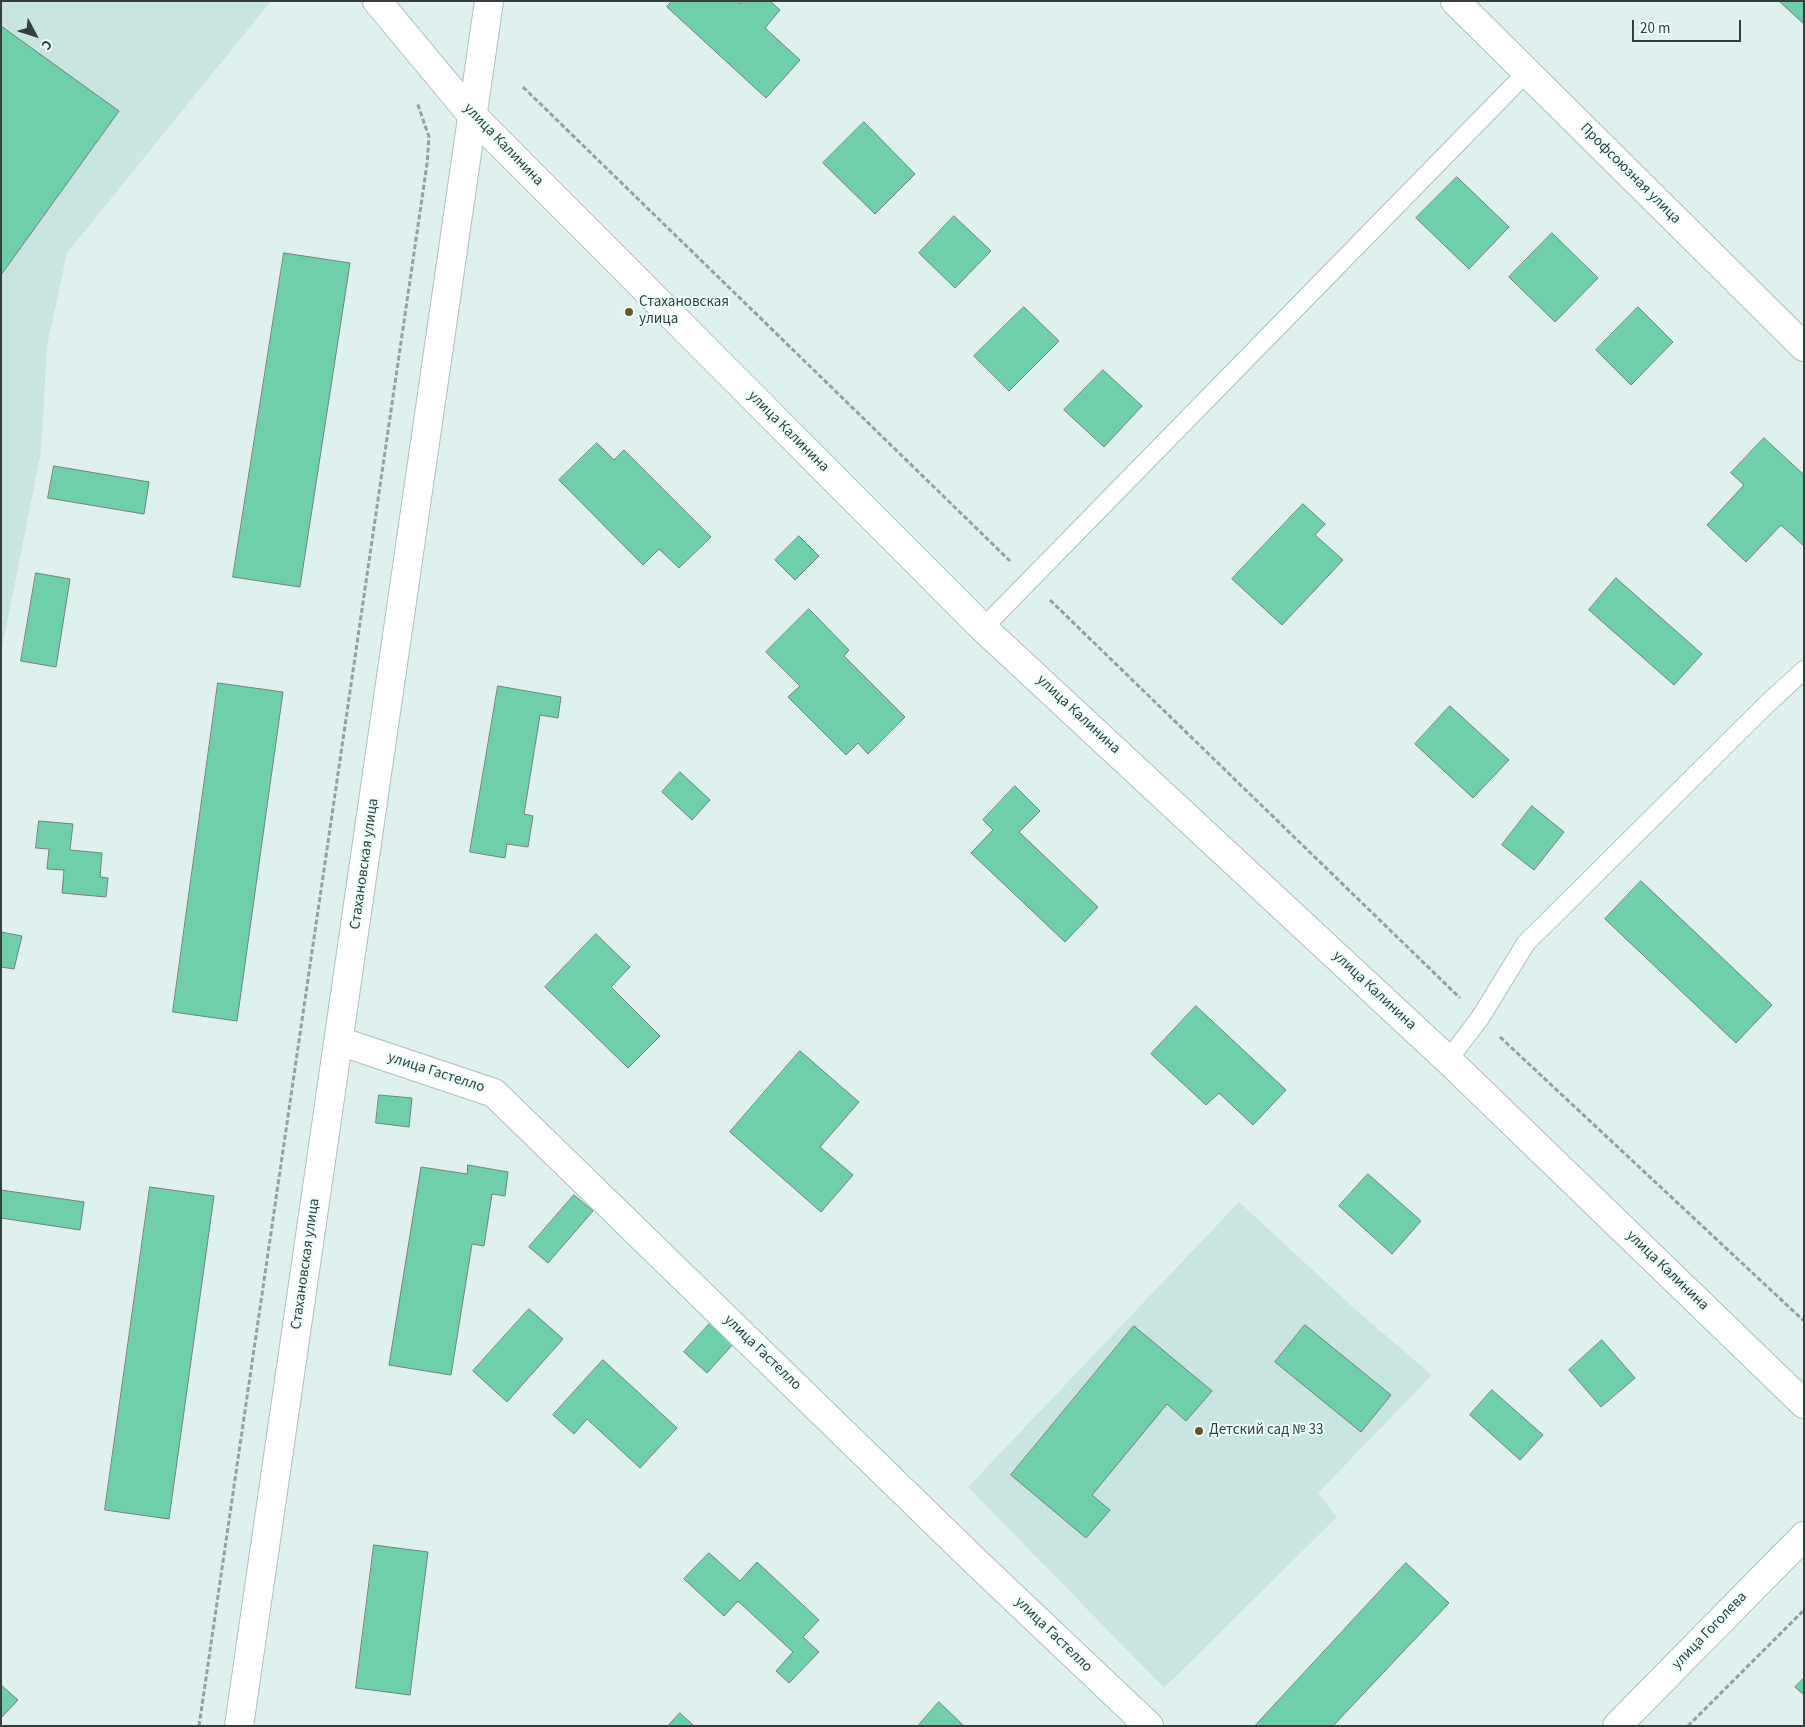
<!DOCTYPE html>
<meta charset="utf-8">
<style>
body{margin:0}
#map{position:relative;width:1805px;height:1727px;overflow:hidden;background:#def1ee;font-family:"Source Sans 3",sans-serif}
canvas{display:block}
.frame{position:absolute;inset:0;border:2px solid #373f3e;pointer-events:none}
.north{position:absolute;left:10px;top:10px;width:50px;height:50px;-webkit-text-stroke:4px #ebfffc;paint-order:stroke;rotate:130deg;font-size:14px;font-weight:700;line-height:20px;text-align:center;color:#373f3e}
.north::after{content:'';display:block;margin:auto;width:18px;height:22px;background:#373f3e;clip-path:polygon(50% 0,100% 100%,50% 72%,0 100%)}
.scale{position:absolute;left:1632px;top:20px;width:109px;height:22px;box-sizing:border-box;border:2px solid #373f3e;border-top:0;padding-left:6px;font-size:15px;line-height:18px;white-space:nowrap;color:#373f3e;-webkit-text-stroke:4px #ebfffc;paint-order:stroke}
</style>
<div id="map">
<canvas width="1805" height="1727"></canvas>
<div class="frame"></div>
<div class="north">С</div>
<div class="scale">20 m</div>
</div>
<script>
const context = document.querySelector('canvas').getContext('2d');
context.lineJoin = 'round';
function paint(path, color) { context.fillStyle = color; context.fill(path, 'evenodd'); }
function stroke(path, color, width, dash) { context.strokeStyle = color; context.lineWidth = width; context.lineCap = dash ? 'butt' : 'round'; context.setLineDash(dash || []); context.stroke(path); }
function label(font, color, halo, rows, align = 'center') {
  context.font = font + ' "Source Sans 3",sans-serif'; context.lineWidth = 4; context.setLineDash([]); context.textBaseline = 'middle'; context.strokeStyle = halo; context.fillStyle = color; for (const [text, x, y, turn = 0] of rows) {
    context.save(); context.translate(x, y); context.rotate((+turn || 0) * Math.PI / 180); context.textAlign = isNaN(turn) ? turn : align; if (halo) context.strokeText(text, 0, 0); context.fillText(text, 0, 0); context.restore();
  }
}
paint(new Path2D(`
 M1,1h270l-204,252 -20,93 -6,106 -40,201z
 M1239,1202l116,107 77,66 -114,118 19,24 -173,171 -196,-201z`), '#c9e5e1');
const building = new Path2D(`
 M672,1h65l3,3 2,-3h28l10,9 -15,18 35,32 -34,38 -99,-91z
 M1804,1v23l-24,-22v-1z
 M1,26l118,85 -118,164z
 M864,122l51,52 -40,40 -52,-51z
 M1457,177l52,50 -40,42 -53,-51z
 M954,216l37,35 -36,37 -36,-35z
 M1552,233l46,45 -43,44 -46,-45z
 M284,253l66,10 -50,324 -67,-10z
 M1024,307l35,34 -50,50 -35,-35z
 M1638,307l35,35 -42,43 -35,-35z
 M1103,370l39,36 -38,41 -40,-37z
 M1764,438l40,37v71l-23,-21 -35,37 -39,-37 37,-40 -13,-12z
 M597,443l17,17 10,-10 87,87 -32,31 -20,-19 -16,16 -84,-85z
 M54,466l95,16 -5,32 -96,-16z
 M1303,504l22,20 -10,11 28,25 -61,65 -50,-46z
 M799,536l20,20 -24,24 -20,-20z
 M36,573l34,6 -14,88 -35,-6z
 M1616,578l86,76 -28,31 -85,-75z
 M809,609l40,41 -5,6 61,61 -37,37 -10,-11 -12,12 -58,-58 12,-11 -34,-34z
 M218,683l65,9 -46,329 -64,-9z
 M498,686l63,11 -3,21 -18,-3 -16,99 9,2 -5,31 -21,-3 -2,14 -35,-6z
 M1450,706l59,54 -36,38 -58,-54z
 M680,772l30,28 -18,20 -30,-28z
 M1015,786l25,25 -21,21 79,75 -33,35 -94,-89 22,-23 -10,-10z
 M1532,806l32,26 -30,38 -32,-25z
 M39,821l34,3 -3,26 32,3 -2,24 8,1 -2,19 -44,-4 2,-23 -17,-1 2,-20 -13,-1z
 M1641,881l131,124 -36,38 -131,-124z
 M1,932l21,4 -8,33 -13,-2z
 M596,934l34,33 -19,20 49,49 -32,32 -83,-81z
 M1196,1006l90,84 -33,35 -34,-32 -13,12 -55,-51z
 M800,1051l59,51 -39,45 33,28 -32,37 -91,-80z
 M379,1095l33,3 -3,29 -33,-4z
 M468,1165l40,7 -3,24 -13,-2 -8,52 -12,-2 -21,131 -62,-10 32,-198 46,7z
 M1368,1174l53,47 -29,33 -53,-48z
 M150,1187l64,9 -45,323 -64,-9z
 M1,1190l83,12 -4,28 -79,-12z
 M574,1195l19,16 -45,52 -19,-16z
 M529,1309l34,30 -56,63 -34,-31z
 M712,1321l23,21 -28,31 -23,-21z
 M1305,1325l86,70 -30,37 -86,-70z
 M1134,1326l78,65 -26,30 -19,-17 -75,91 18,15 -24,28 -75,-63z
 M1602,1340l33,38 -34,29 -32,-37z
 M603,1360l74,68 -37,40 -53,-49 -13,15 -21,-19z
 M1492,1390l51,45 -23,25 -50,-45z
 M374,1545l54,7 -18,143 -54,-7z
 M709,1553l31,28 17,-19 62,58 -16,17 16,15 -30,31 -13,-12 17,-19 -55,-51 -14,15 -40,-37z
 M1406,1563l43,40 -116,123h-78z
 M1804,1678v17l-9,-8z
 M1,1685l17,15 -17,18z
 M939,1702l25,24h-46z
 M680,1713l14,13h-26z`);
paint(building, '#70cfab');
stroke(building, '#72817a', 1);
const lane = new Path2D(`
 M983,628l544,-556
 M1448,1060l32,-42 46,-75 241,-239 37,-34`);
const street = new Path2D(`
 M1455,1l349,346
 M339,1041l155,52 483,470 172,163
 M239,1726l250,-1725
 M1617,1726l187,-190`);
const secondary = new Path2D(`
 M377,1l94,113 512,514 465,432 356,344`);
stroke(lane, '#aec0bd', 20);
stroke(street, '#aec0bd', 30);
stroke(secondary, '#aec0bd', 30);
stroke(new Path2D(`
 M523,87l487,474
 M1050,600l410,398
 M1500,1037l304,284
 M199,1726l228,-1562 2,-27 -12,-35
 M1688,1726l116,-116`), '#93a19f', 3, [5, 2.5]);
stroke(lane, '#fff', 18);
stroke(street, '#fff', 28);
stroke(secondary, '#fff', 28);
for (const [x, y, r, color] of [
 [629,312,5,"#655623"],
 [1199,1431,5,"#655623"]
]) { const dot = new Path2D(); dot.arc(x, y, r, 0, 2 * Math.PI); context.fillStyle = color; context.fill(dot); stroke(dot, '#ebfffc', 2); }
label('15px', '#373f3e', '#ebfffc', [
 ["улица Калинина",503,145,46],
 ["Профсоюзная улица",1630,174,45],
 ["улица Калинина",788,432,45],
 ["улица Калинина",1078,715,43],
 ["Стахановская улица",365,864,-82],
 ["улица Калинина",1374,991,43],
 ["улица Гастелло",436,1073,18],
 ["Стахановская улица",306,1264,-82],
 ["улица Калинина",1667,1271,44],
 ["улица Гастелло",762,1353,44],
 ["улица Гоголева",1710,1631,-46],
 ["улица Гастелло",1053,1635,44]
]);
label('15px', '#373f3e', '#ebfffc', [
 ["Стахановская",639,303],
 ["улица",639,320],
 ["Детский сад № 33",1209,1431]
], 'left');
</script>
